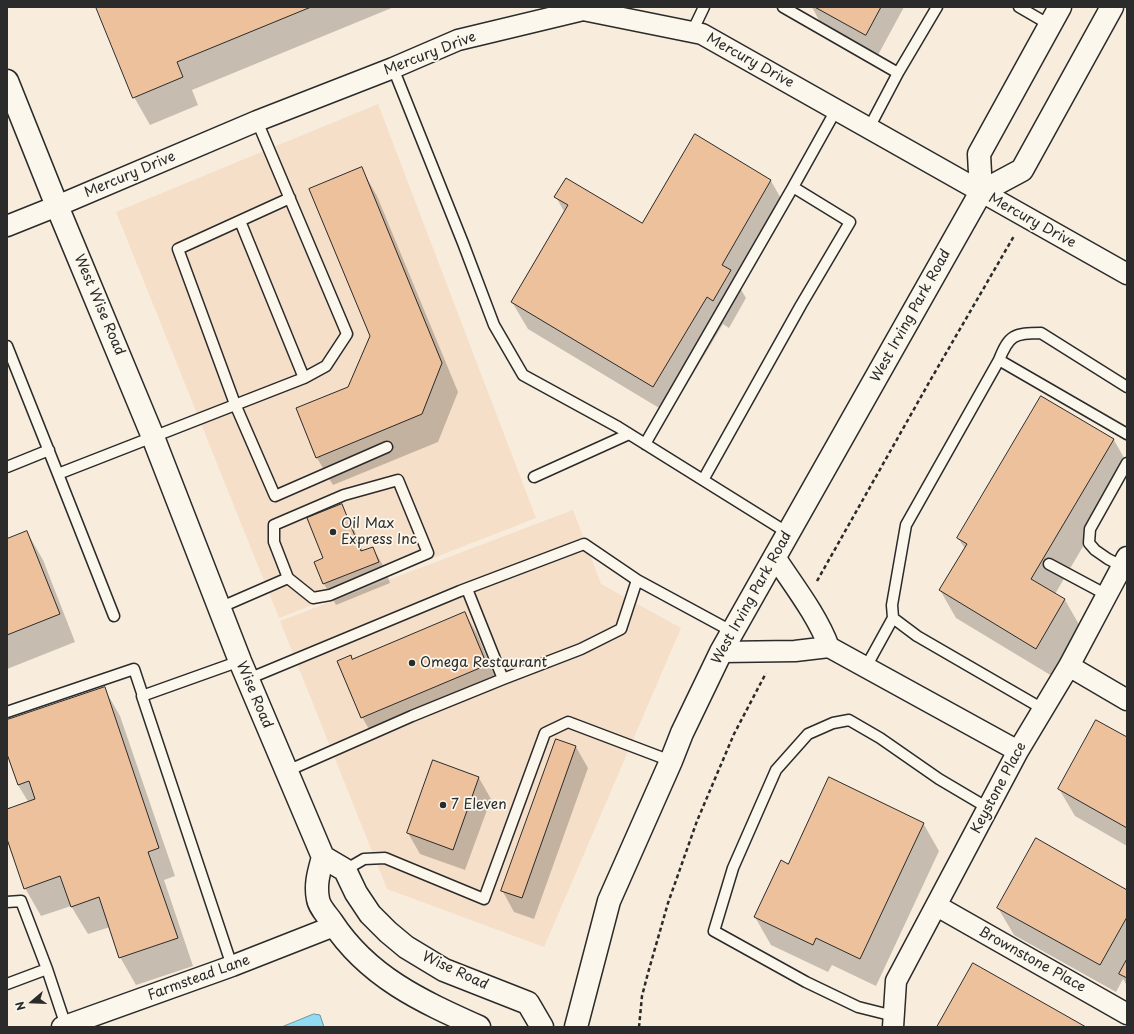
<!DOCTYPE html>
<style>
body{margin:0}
#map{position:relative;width:1134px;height:1034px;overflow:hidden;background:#f8ecdc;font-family:"Playpen Sans",sans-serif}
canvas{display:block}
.frame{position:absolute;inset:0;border:8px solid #2b2b2b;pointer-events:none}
.north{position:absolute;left:12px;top:982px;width:40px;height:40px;-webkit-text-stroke:3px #fbf7ec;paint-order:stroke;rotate:251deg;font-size:11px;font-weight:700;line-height:16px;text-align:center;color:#2b2b2b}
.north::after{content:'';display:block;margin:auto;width:14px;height:18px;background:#2b2b2b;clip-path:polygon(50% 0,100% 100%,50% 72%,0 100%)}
</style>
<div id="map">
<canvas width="1134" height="1034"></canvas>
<div class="frame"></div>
<div class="north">N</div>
</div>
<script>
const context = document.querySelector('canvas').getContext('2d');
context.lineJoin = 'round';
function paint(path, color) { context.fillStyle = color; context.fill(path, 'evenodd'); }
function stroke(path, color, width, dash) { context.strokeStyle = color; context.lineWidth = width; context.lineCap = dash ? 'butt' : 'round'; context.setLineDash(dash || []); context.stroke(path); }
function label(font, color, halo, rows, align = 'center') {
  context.font = font + ' "Playpen Sans",sans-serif'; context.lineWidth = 3.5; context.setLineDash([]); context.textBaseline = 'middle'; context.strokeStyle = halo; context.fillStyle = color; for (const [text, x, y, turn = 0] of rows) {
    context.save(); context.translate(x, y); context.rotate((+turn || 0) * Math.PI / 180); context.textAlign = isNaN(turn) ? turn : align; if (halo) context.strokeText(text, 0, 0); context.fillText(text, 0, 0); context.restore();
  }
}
paint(new Path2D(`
 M378,104l158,414 -257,100 -163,-406z
 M573,510l28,74 80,44 -137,319 -157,-58 -107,-268z`), '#f5dfc9');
const water = new Path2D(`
 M314,1014l6,1 4,12h-42z`);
paint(water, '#91dcf2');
stroke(water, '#6895a2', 1);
paint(new Path2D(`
 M97,7h297l-202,83 6,15 -48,20 -16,-28z
 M812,7h92l-26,48 -57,-31z
 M695,136l76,45 16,28 -47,79 6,10 -17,30 -6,-4 -54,90 -141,-85 -16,-27 53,-89 -9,-16 86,28z
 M361,168l16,28 81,196 -20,50 -105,43 -16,-27 -20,-49 52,-22 22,-51z
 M1042,397l72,43 13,23v9l-72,122 10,6 16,28 -29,48 -96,-58 -16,-28 25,-41 -7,-11z
 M341,506l12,21 10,24 10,-3 12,21 5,14 -54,22 -12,-21 -8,-22 8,-3z
 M27,532l16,28 32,82 -68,27v-129z
 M465,613l12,21 22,53 -125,51 -12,-21 -10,-57z
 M104,688l16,28 55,160 -11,4 29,86 -57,19 -16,-28 -10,-30 -22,7 -17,-28 -30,10 -16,-28 -18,-52v-26l22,-7 -11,-18 -11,-34v-30z
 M1127,738v108l-52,-30 -16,-27z
 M556,740l20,7 12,21 -54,151 -20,-7 -12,-22z
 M479,778l12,21 -26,71 -45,-16 -12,-21z
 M923,823l16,28 -63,135 -44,-21 -4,7 -57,-27 -16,-28 33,-52z
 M1127,891v95l-4,-7 -7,13 -102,-57 -16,-27z`), '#0003');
const building = new Path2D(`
 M96,7h215l-134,55 6,15 -50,21z
 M815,7h66l-15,28z
 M695,134l76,46 -49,85 9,5 -18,31 -6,-4 -54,90 -142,-85 57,-97 -14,-8 12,-19 76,45z
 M362,167l80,196 -20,51 -106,44 -20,-50 52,-21 22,-51 -61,-147z
 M1041,396l73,43 -83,140 34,20 -29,50 -97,-59 28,-46 -10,-6z
 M342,504l19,47 12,-4 6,15 -56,22 -9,-22 9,-4 -16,-40z
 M27,531l33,83 -53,21v-96z
 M465,612l22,53 -126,53 -24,-57 14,-6 1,4z
 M105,687l54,161 -11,4 30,86 -59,20 -20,-61 -28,10 -11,-31 -36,13 -17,-50v-30l28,-10 -6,-18 -11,4 -11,-31v-34z
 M1096,720l31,17v91l-69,-39z
 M556,739l20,7 -54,152 -21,-7z
 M433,760l46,17 -26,73 -46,-17z
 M829,777l95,46 -64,136 -44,-21 -3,7 -59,-28 27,-57 7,4z
 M1036,838l91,52v27l-27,48 -103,-57z
 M1127,959v19l-8,-4z
 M973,963l113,64h-149z`);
paint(building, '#eec19d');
stroke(building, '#2b2b2b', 1);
const lane = new Path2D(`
 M783,7l115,66 -29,55
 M1019,7l31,18
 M692,32l12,-25
 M393,68l70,175 31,82 29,50 95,52 170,106
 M898,73l39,-66
 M290,198l-112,51 57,155 40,92 112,-49
 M240,221l64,157
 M7,346l51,128 246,-96 22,-12 21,-32 -90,-213
 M999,360l128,74
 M645,444l148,-257
 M7,467l42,-17
 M58,474l56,142
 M534,477l95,-43
 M703,480l98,-175 49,-83 -57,-35 43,-77
 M1049,564l58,31
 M1122,566l-14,-7 -13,-9 -6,-7 1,-14 37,-66
 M467,589l36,90
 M219,608l69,-30 25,20 17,-3 98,-42 -30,-73 -54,15 -70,30v17l14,36
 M866,667l27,-49
 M248,679l212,-88 124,-47 53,36 96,52
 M1043,709l-126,-73 -24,-18 -1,-13 14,-80 93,-165c10,-25 15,-27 42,-27l86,54
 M7,712l127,-43 9,27
 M287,771l125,-55 91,-37 78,-30 40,-20 16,-49
 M345,870l19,-11 21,-1 99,41 61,-166 23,-11 103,39
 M7,902l14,-1 26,68
 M232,966l-90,-270 98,-35
 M7,984l40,-15 19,57
 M894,1016l-36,-9 -52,-25 -92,-51 19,-63 43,-98 32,-36 25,-11 16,-3 31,18 59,41 49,29`);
const street = new Path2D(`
 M7,226l50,-20 200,-85 136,-53 65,-28 125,-30 119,24 425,240
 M775,557c19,29 42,58 54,90
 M721,652l74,-1 34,-4 189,104
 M1069,666l58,34
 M937,906l190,108
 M62,1027l170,-61 102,-40
 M893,1027l3,-46 122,-230 51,-85 58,-109`);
const secondary = new Path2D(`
 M7,81l50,125 96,231 87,224 83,196c-4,15 -8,27 -5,42 1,8 10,17 14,23 36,55 89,79 147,105
 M981,192l-2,-38 81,-147
 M323,857l22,13 11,23 14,21 18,18 18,15 38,23 84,33 14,24
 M576,1027l33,-126 62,-140 11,-28 39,-81 260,-460 41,-22 90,-163`);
stroke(lane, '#2b2b2b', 13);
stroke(street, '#2b2b2b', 23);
stroke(secondary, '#2b2b2b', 25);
stroke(new Path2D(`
 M817,581l114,-202 83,-143
 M639,1027l3,-31 6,-23 20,-70 29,-82 37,-87 32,-61`), '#2b2b2b', 2.5, [4, 3]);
stroke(lane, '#fbf7ec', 10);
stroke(street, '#fbf7ec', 20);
stroke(secondary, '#fbf7ec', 22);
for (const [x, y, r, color] of [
 [333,532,4,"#2b2b2b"],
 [412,663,4,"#2b2b2b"],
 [443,805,4,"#2b2b2b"]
]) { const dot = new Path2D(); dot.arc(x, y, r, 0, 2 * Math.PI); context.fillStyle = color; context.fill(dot); stroke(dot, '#fbf7ec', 1.5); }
label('14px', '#2b2b2b', '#fbf7ec', [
 ["Mercury Drive",430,54,-21],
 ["Mercury Drive",750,61,29],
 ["Mercury Drive",130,175,-23],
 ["Mercury Drive",1032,221,29],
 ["West Wise Road",99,305,67],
 ["West Irving Park Road",911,316,-61],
 ["West Irving Park Road",752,598,-61],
 ["Wise Road",254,695,67],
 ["Keystone Place",999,788,-62],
 ["Brownstone Place",1032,960,29],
 ["Wise Road",455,971,25],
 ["Farmstead Lane",199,978,-20]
]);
label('14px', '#2b2b2b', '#fbf7ec', [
 ["Oil Max",341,524],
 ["Express Inc",341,540],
 ["Omega Restaurant",420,663],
 ["7 Eleven",451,805]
], 'left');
</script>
